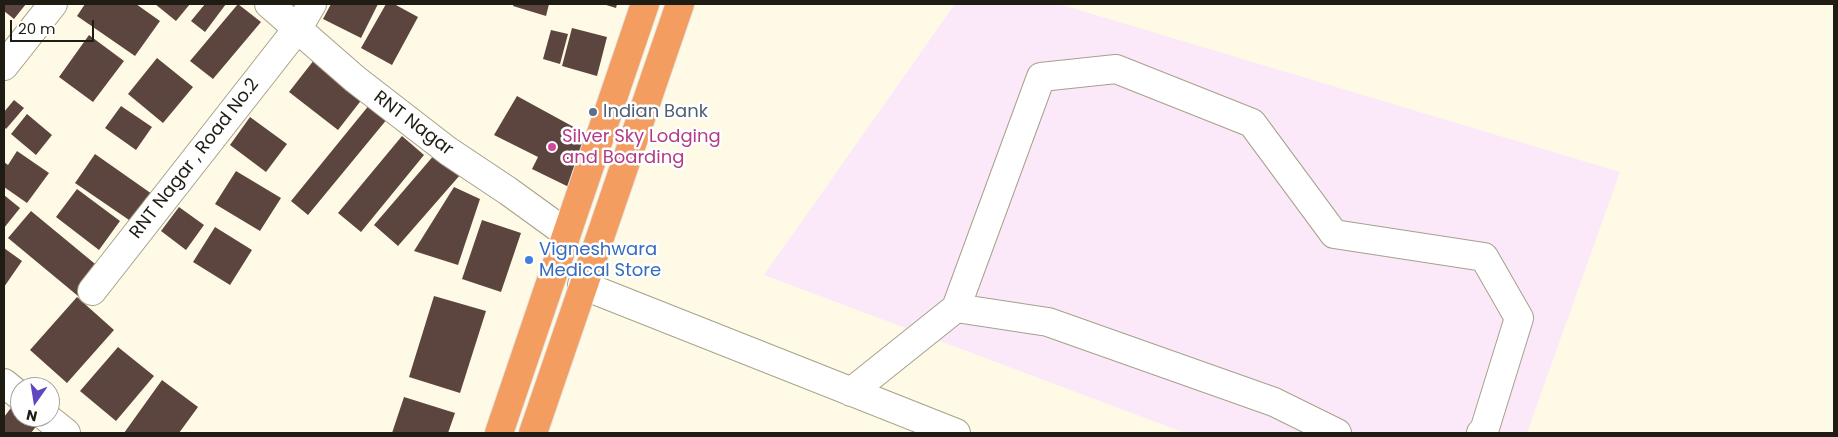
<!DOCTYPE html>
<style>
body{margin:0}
#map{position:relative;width:1838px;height:437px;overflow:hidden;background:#fefae5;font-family:Poppins,sans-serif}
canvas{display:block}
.frame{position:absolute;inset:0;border:5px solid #1e1c13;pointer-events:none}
.north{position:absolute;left:10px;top:377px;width:50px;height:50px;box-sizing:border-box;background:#fff;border:1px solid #a5a4a1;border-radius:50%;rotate:193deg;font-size:14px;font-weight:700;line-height:20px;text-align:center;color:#1e1c13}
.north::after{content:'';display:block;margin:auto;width:18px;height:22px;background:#6046bf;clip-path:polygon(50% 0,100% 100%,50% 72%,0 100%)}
.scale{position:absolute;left:10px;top:20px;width:84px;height:22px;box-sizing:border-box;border:2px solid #1e1c13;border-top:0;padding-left:6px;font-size:15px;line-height:18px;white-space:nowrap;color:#1e1c13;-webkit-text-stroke:4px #fff;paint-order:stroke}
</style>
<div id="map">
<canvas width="1838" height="437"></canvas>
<div class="frame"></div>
<div class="north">N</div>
<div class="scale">20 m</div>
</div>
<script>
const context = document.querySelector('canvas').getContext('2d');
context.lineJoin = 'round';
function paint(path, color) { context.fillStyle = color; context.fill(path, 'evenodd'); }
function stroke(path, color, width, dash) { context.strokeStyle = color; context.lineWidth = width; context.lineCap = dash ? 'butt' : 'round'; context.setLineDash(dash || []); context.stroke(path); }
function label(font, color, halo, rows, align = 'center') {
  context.font = font + ' Poppins,sans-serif'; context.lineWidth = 5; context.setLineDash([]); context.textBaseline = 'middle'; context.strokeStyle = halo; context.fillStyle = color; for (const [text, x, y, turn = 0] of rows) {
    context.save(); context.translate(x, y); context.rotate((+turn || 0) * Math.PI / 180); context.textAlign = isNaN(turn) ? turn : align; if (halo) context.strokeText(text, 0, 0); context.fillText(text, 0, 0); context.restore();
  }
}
paint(new Path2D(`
 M955,4h104l561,168 -93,261h-342l-421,-158z`), '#fbe9fa');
paint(new Path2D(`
 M4,4h22l-12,15 -10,-8z
 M85,4h51l24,17 -25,35 -58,-40z
 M155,4h35l-14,17z
 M205,4h21l-21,28 -14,-11z
 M238,4l23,18 -48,57 -23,-18z
 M331,4h47l-17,34 -38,-19z
 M386,4h8l24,13 -26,48 -31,-17z
 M514,4h35l-3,12 -33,-10z
 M603,4h14l-1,4z
 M572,28l35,9 -10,39 -35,-10z
 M551,30l17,4 -8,30 -17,-5z
 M89,35l35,26 -31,41 -34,-25z
 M157,58l36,29 -30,36 -35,-29z
 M314,60l49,38 -25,32 -49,-38z
 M517,96l75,41 -20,35 8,4 -7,13 -41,-20 6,-12 -44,-22z
 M14,100l10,8 -18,21 -2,-2v-15z
 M370,104l18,14 -80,97 -17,-14z
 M121,106l31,21 -16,23 -31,-22z
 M27,114l25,21 -16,20 -25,-21z
 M250,117l37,27 -21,28 -36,-27z
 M402,136l22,19 -63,77 -23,-19z
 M17,151l32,22 -22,30 -23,-16v-25l4,3z
 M95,154l57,40 -20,28 -57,-39z
 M435,154l25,21 -62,71 -24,-21z
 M236,171l45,27 -21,33 -45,-27z
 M454,187l26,12 -22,66 -44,-14z
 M77,189l43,32 -21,29 -43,-33z
 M4,195l16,13 -16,20z
 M179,207l25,18 -18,25 -25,-19z
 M31,211l69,57 -22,28 -70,-58z
 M482,220l39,13 -20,59 -39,-13z
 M215,227l37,23 -22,35 -37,-23z
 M4,248l18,13 -18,26z
 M434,296l52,15 -26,82 -51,-16z
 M77,297l37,33 -47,53 -37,-33z
 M118,347l36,29 -38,45 -36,-30z
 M162,380l36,27 -19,26h-55z
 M404,397l51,16 -7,20h-56z
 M14,404l6,5v8h9l9,7 -7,9h-27v-16z`), '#5c453f');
const minor = new Path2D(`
 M269,4l86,75 93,72 60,40 58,42
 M4,66l49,-62
 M582,285l374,148
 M92,291l206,-263 14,-24
 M956,308l92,14 226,80 63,31
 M4,383l16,13
 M851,392l105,-84 85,-231 75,-8 136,54 82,111 150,23 35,61 -35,113 -3,2
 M46,417l20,16`);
const highway = new Path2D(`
 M499,433l146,-429
 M533,433l147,-429`);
stroke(minor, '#a6a189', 30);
stroke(highway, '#e4e4e3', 30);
stroke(minor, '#fff', 28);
stroke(highway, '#f39d61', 28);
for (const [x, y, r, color] of [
 [593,112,5,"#5c6f8a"],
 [552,147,5,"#d1479c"],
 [529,260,5,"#3f7fe0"]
]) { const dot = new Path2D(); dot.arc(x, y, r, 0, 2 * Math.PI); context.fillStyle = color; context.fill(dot); stroke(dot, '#fff', 2); }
label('18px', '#4e5e75', '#fff', [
 ["Indian Bank",603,112]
], 'left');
label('18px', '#1e1c13', '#fff', [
 ["RNT Nagar",413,124,37],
 ["RNT Nagar , Road No.2",195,159,-52]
]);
label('18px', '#b23c85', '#fff', [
 ["Silver Sky Lodging",562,137],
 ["and Boarding",562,158]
], 'left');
label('18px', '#366cbe', '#fff', [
 ["Vigneshwara",539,250],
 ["Medical Store",539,271]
], 'left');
</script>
